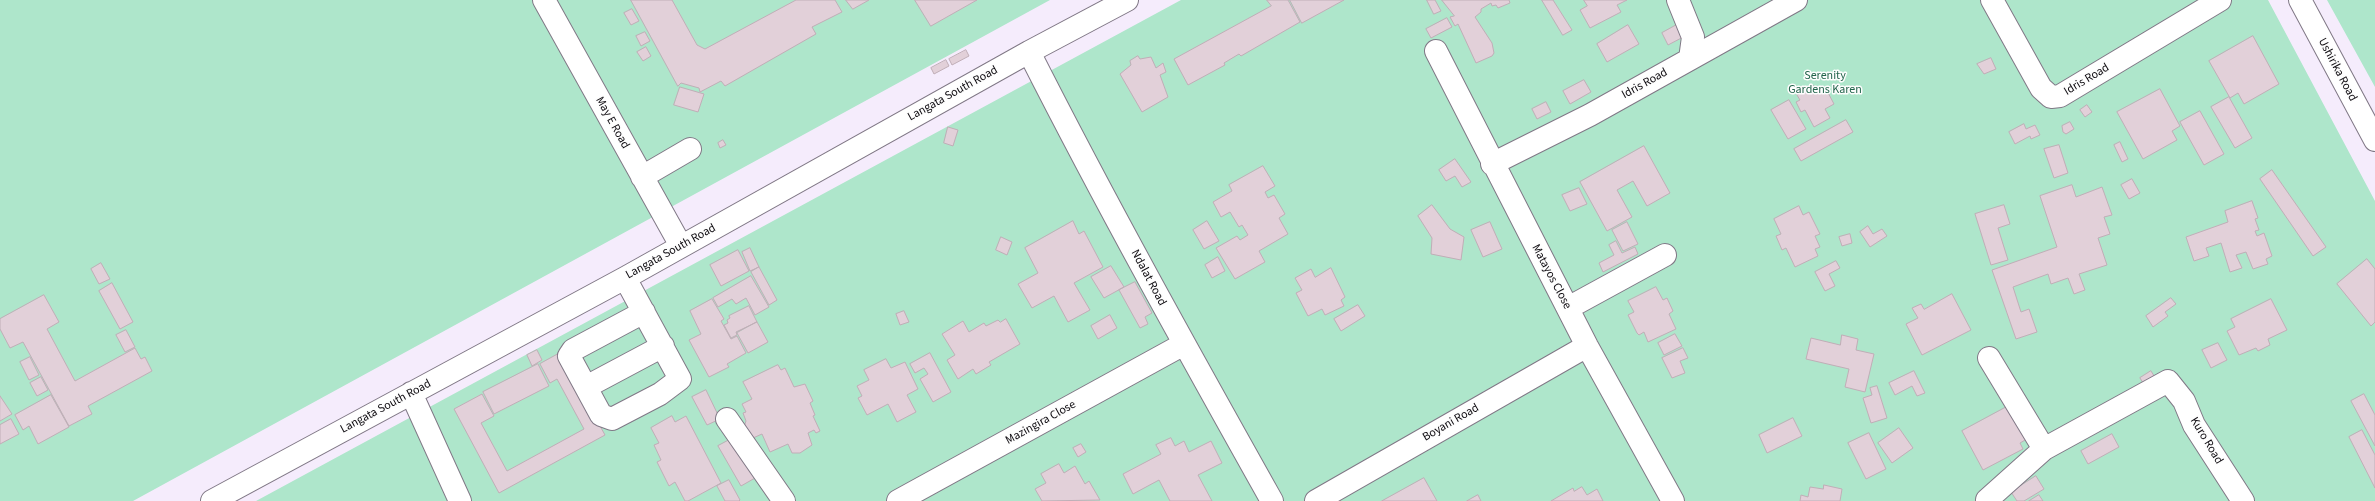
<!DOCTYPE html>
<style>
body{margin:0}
canvas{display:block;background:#f5ecfc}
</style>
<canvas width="2375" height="501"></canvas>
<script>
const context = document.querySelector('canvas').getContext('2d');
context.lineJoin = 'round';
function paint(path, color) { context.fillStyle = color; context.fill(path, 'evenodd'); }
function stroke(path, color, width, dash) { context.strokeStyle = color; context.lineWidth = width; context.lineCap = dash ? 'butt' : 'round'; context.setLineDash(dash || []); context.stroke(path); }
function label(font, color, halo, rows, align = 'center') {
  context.font = font + ' "Source Sans 3",sans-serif'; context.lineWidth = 3; context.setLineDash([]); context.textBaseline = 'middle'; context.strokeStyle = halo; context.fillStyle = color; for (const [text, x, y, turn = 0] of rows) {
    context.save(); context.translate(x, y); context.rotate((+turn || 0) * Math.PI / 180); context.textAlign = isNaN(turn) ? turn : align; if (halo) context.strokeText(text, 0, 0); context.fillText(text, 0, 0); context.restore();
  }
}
paint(new Path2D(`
 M0,0h1050l-917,501h-133z
 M1181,0h1087l107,201v300h-2119z
 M2327,0h48v87z`), '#aee6cb');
const building = new Path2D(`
 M631,0h41l25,45 8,4 91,-49h39l7,12 -30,15 4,7 -91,52 -4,-5 -21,11 -1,-4 -18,-5 -3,3z
 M846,0h23l-16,9z
 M915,0h62l-46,26z
 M1267,0h21l12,22 -59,34 -2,-2 -15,9 1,2 -37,20 -14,-26 97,-53z
 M1290,0h54l-42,23z
 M1427,0h8l6,11 -7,3z
 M1442,0h67l1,3 -12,5 -2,-3 -4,1 -1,-3 -10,6v3l-6,5 17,26 2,10 -2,3 -16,7 -18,-39 -3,2 -5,-9 4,-1z
 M1542,0h11l19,30 -9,5z
 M1584,0h43l-10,5 4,7 -31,16 -10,-18 7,-4z
 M632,9l7,12 -8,4 -7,-12z
 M1447,18l5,9 -21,11 -5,-9z
 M1682,22l7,12 -21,11 -6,-12z
 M1628,25l11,19 -32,18 -10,-18z
 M645,32l5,9 -9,5 -5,-10z
 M2253,36l26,48 -35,20 -6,-11 -8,5 -21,-37z
 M646,47l5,9 -8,5 -6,-9z
 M966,50l3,6 -17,9 -3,-6z
 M1138,56l2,3 11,-2 5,11 7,-5 3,9 -6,3 8,22 -26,15 -22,-38 11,-9 -1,-4z
 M1991,58l5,11 -12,5 -7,-10z
 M946,60l3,6 -15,8 -3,-6z
 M1584,80l7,12 -21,12 -7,-13z
 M1814,86l3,6 8,-5 9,17 -9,5 5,9 -16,9 -9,-17 -4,2 -5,-10 4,-2 -3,-5z
 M680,87l24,7 -6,18 -24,-7z
 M2160,89l20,37 -8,5 5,9 -34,19 -26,-47z
 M2229,97l23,41 -17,10 -24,-41z
 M1789,100l17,29 -18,10 -17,-29z
 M1546,102l5,10 -14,7 -5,-10z
 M2087,105l5,7 -7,5 -5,-7z
 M2200,111l24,43 -20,11 -24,-43z
 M1846,120l7,12 -52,29 -7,-12z
 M2070,122l4,7 -8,5 -3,-2 -1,-6z
 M2024,124l2,5 9,-4 5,10 -9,4 -1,-3 -15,8 -6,-12z
 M948,127l10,3 -5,16 -9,-3z
 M723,140l3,5 -6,3 -2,-5z
 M2120,142l8,17 -6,3 -8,-17z
 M2059,145l9,28 -14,5 -10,-29z
 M1644,146l26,47 -23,13 -14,-25 -16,9 15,27 -25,14 -27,-49z
 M1455,159l16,23 -9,5 -7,-11 -9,5 -7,-11z
 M1263,166l12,20 -10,6 3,6 6,-3 11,19 -6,4 9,16 -29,17 6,11 -30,17 -19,-31 21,-12 3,4 8,-5 -6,-10 -3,2 -9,-15 -9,5 -8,-15 19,-11 -3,-6z
 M2272,170l54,77 -13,9 -53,-77z
 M2132,179l8,14 -11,6 -8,-14z
 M2072,185l4,12 26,-10 10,28 -8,2 6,17 -12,4 9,27 -28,9 6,16 -11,4 -6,-16 -17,6 -3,-10 -35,13 8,25 8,-3 8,23 -21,7 -24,-69 65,-23 -17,-51z
 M1579,188l8,16 -17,7 -8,-16z
 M2252,201l6,17 -3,1 4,11 -4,1 2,5 7,-3 8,23 -6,3 2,5 -15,5 -7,-17 -10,3 6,13 -12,4 -9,-29 -15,5 3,8 -15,5 -8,-24 42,-15 -3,-11z
 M1432,205l18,24 14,8 -3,23 -30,-6 1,-16 -14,-22z
 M2004,205l6,19 -12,4 10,32 -17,5 -16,-51z
 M1799,206l4,9 6,-3 11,22 -5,2 5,11 -5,2 3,7 -23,11 -9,-19 -4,2 -6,-14 5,-2 -7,-15z
 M1073,221l6,13 5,-3 19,36 -29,16 16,27 -22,12 -14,-26 -22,12 -14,-24 20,-11 -13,-25z
 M1207,221l12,20 -15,8 -11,-19z
 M1490,222l12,27 -19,8 -12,-27z
 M1627,222l11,22 -15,7 -11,-21z
 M1868,226l5,8 9,-5 5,7 -17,11 -10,-15z
 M1850,234l2,9 -10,3 -3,-9z
 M1001,237l11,5 -5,13 -11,-5z
 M1616,241l6,12 13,-6 3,7 -35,18 -4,-9 15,-8 -5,-10z
 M750,248l9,19 -9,4 -8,-19z
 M738,250l11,21 -28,15 -11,-21z
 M1218,257l7,14 -13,7 -7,-13z
 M2367,259l8,10v53l-4,4 -34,-42z
 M1836,261l4,7 -11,6 6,12 -10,5 -10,-19z
 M101,263l9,16 -11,5 -8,-15z
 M1111,266l13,21 -20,11 -13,-21z
 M759,267l18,33 -8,5 -18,-33z
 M1331,268l14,29 -4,3 3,6 -19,9 -3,-6 -14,7 -12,-23 6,-3 -7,-12 16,-9 4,8z
 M751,276l18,31 -14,8 -9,-17 -10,6 -4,-5 -14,8 -5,-9z
 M1135,282l17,31 -7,4 3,7 -8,4 -21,-38z
 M112,283l21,39 -13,7 -21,-38z
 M1656,287l7,13 4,-2 6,13 -4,3 7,15 -28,13 -4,-10 -5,3 -2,-2 -9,-18 6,-3 -6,-11z
 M1952,294l19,36 -49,25 -16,-31 12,-6 -6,-10 9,-4 3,5z
 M44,295l15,27 -12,7 28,52 60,-33 6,11 4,-2 7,14 -64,35 4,8 -23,12 -46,-84 -13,6 -10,-19v-10z
 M2171,298l5,6 -11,8 3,4 -15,11 -7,-11z
 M712,299l12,20 -3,2 10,18 6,-3 9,17 -19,11 2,3 -20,10 -20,-37 12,-6 -11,-23z
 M2271,299l16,31 -19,9 2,6 -12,6 -2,-3 -17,7 -12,-24 8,-4 -4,-8z
 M1358,305l7,11 -24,15 -7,-12z
 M749,306l8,16 -21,10 1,3 -6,3 -7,-13 4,-2 -1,-3 3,-2 -1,-2z
 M904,311l5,11 -9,3 -4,-11z
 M1110,315l7,13 -19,11 -7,-13z
 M1006,319l14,25 -31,18 2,3 -15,9 -3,-5 -15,10 -11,-19 8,-5 -13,-21 21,-13 6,11 15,-9 2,3 12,-6 2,2z
 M757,322l11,20 -20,11 -11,-20z
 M126,330l9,17 -10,5 -9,-17z
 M1675,334l7,12 -18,9 -6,-12z
 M1842,335l16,4 -2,11 18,4 -9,38 -20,-5 4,-18 -43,-10 5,-21 29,7z
 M2218,343l9,17 -16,8 -9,-18z
 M1683,348l5,10 -8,3 5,12 -13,5 -10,-20z
 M537,350l5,10 -10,6 -5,-11z
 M560,353l45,82 -106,58 -45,-84 28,-15 12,22 -13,7 26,48 77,-42 -27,-50 -7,4 -10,-19z
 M930,353l21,39 -18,10 -13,-23 8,-5 -4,-6 -9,5 -5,-9z
 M30,357l9,18 -10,5 -9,-18z
 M886,359l5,9 14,-6 13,27 -11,6 9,17 -19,10 -9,-18 -21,11 -9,-17 4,-2 -5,-10 12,-6 -5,-10z
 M538,364l11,22 -55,28 -11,-22z
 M778,365l3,5 4,-2 9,19 11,-3 8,17 -3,2 5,12 -2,1 7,15 -4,2 -2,-3 -6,3 4,12 -12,8h-8l-4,-9 -18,8 -8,-18 -9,4 -9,-11 2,-6 -3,-8 3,-1 -4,-8 10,-5 -9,-17z
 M1914,371l11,22 -8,3 -5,-10 -17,9 -6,-12z
 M2151,371l5,8 -11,7 -5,-8z
 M41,377l7,13 -11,6 -7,-13z
 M1877,386l10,32 -16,5 -8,-25 9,-3 -2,-7z
 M706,390l14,29 -13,6 -15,-28z
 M2364,394l11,21v31l-24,-45z
 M51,395l18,32 -31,17 -9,-18 -6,4 -8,-15z
 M0,396l12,18 -12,7z
 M2014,403l18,33 -12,7 3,6 -40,21 -21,-39z
 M672,416l3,6 11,-6 35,67 -33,18h-3l-10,-19 -6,4 -12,-24 4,-2 -7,-15 5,-2 -8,-15z
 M1793,418l9,18 -35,17 -8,-18z
 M11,419l8,15 -19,10v-19z
 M1899,428l14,20 -21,15 -14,-20z
 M2362,430l13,25v33l-26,-51z
 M1869,433l17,36 -20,10 -18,-36z
 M2112,434l7,13 -31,17 -7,-13z
 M733,438l22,40 -14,8 -23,-40z
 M1171,438l4,8 9,-5 5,11 22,-11 11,22 -24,12 14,26h-42l-11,-21 -26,14 -10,-20 38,-20 -5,-9z
 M1081,444l5,8 -8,5 -5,-9z
 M1059,464l5,9 11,-7 10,18 4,-3 11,19 -58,1 -7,-12 11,-6 -5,-9z
 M2036,476l8,13 -20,12h-7l-6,-9z
 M1424,478l13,23h-55z
 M729,480l11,20 -1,1h-14l-8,-15z
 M1824,485l18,4 -2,12h-40l1,-6 7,2 2,-10 13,2z
 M1582,487l5,8 10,-6 6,12h-52l22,-13 1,3z
 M1478,495l3,6h-14z
 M2039,495l4,6h-14z`);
paint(building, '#e2d0d9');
stroke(building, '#c0aeb7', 1);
const minor = new Path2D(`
 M544,0l137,246
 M1678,0l15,37 -3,22
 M1992,0l49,88 10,9 9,-1 160,-96
 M2300,0l75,140
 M1436,51l151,295 86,155
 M1029,52c77,152 160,301 243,449
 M1492,164l98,-49 206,-115
 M642,177l48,-28
 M625,278l55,101 -20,15 -48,25 -11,-4 -32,-59 4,-6 71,-38
 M1568,308l97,-53
 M1989,358l55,91
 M586,387l77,-41
 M411,393l49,108
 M727,419l57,82
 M1987,500l57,-51 124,-68 16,20 10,24 49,76
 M212,501l413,-223 404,-226 98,-52
 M898,501l286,-157
 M1316,501l271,-155`);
stroke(minor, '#807886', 24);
stroke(minor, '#fff', 22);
label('12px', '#0d0a0f', '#fdfdfd', [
 ["Ushirika Road",2337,70,62],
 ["Idris Road",2087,80,-31],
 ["Idris Road",1645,84,-29],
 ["Langata South Road",953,94,-29],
 ["May E Road",612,123,61],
 ["Langata South Road",671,252,-29],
 ["Matayos Close",1551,277,62],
 ["Ndalat Road",1148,278,62],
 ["Langata South Road",386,407,-28],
 ["Mazingira Close",1041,423,-29],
 ["Boyani Road",1451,423,-30],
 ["Kuro Road",2206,441,59]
]);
label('12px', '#22644b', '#fdfdfd', [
 ["Serenity",1825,76],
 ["Gardens Karen",1825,90]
]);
</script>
